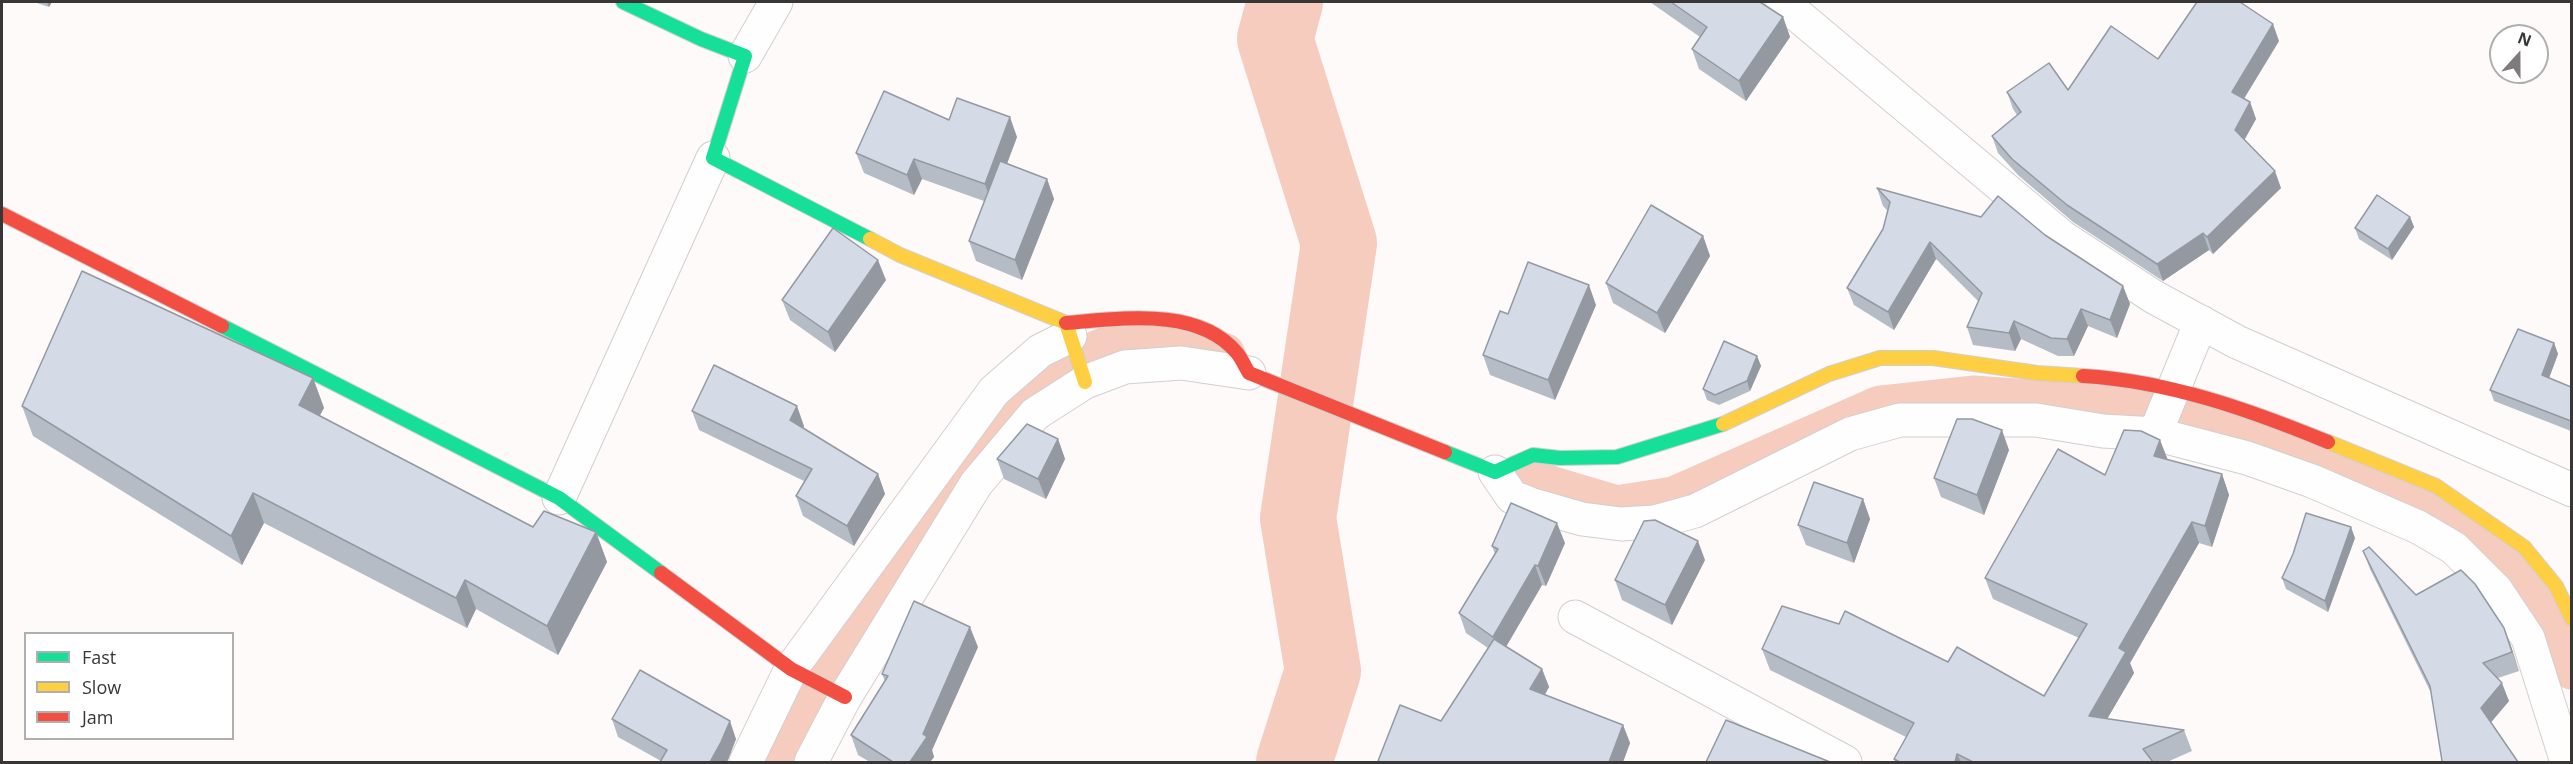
<!DOCTYPE html>
<style>
body{margin:0}
#map{position:relative;width:2573px;height:764px;overflow:hidden;background:#fdfaf9;font-family:"Open Sans",sans-serif}
canvas{display:block}
.frame{position:absolute;inset:0;border:3px solid #393736;pointer-events:none}
.legend{position:absolute;left:24px;top:632px;width:210px;height:108px;box-sizing:border-box;background:#fff;border:2px solid #b0afaf;margin:0;padding:8px 10px;list-style:none;font-size:18px;color:#393736}
.legend li{display:flex;align-items:center;gap:12px;height:30px}
.legend b{width:30px;border:2px solid #b0afaf}
.north{position:absolute;left:2489px;top:24px;width:60px;height:60px;box-sizing:border-box;background:#fff;border:2px solid #b0afaf;border-radius:50%;rotate:21deg;font-size:16px;font-weight:700;line-height:24px;text-align:center;color:#393736}
.north::after{content:'';display:block;margin:auto;width:21px;height:27px;background:#7e7b7a;clip-path:polygon(50% 0,100% 100%,50% 72%,0 100%)}
</style>
<div id="map">
<canvas width="2573" height="764"></canvas>
<div class="frame"></div>
<ul class="legend">
<li><b style="height:8px;background:#16e098"></b>Fast</li>
<li><b style="height:8px;background:#ffcf43"></b>Slow</li>
<li><b style="height:8px;background:#f24e42"></b>Jam</li>
</ul>
<div class="north">N</div>
</div>
<script>
const context = document.querySelector('canvas').getContext('2d');
context.lineJoin = 'round';
function stroke(path, color, width, dash) { context.strokeStyle = color; context.lineWidth = width; context.lineCap = dash ? 'butt' : 'round'; context.setLineDash(dash || []); context.stroke(path); }
function paint(path, color) { context.fillStyle = color; context.fill(path, 'evenodd'); }
stroke(new Path2D(`
 M1521,476l32,13 64,19 57,-9 206,-91 93,-10 185,13 154,45 122,47 92,82 46,82
 M771,762l22,-42 144,-216 38,-52 68,-75 61,-27 72,-4 35,5 12,4`), '#f5ccbe', 45);
stroke(new Path2D(`
 M1285,2l-10,37 64,204 -41,275 25,153 -29,91`), '#f5ccbe', 76);
const street = new Path2D(`
 M1782,2l280,235 92,60 83,45 335,148
 M745,56l31,-54
 M2155,434l46,-112
 M1495,472l17,25 18,7 52,15 39,5 34,-2 40,-11 155,-77 50,-14h136l67,11 52,3 92,24 65,23 106,46 36,21 42,42 32,48 39,124
 M559,498l154,-340
 M1575,617l270,145
 M746,762l45,-93 203,-278 46,-40 30,-15
 M811,762l34,-65 131,-213 59,-70 50,-32 40,-15 56,-4 68,10`);
const fast = new Path2D(`
 M623,2l78,37 44,17 -32,102 157,81
 M222,326l337,172 102,75
 M1445,452l50,20 38,-17 27,3 57,-1 106,-33`);
const slow = new Path2D(`
 M870,239l30,16 166,68 19,59
 M1723,424l106,-50 51,-16h53l104,15 46,3
 M2328,442l108,44 88,61 32,39 16,33`);
const jam = new Path2D(`
 M2,214l220,112
 M1066,323c53,-4 132,-17 171,30 5,6 8,14 12,20l196,79
 M2083,376c86,5 167,34 245,66
 M661,573l130,96 54,28`);
stroke(street, '#d2cfce', 35);
stroke(fast, '#d2cfce', 16);
stroke(slow, '#d2cfce', 16);
stroke(jam, '#d2cfce', 16);
stroke(street, '#fffefe', 33);
stroke(fast, '#16e098', 14);
stroke(slow, '#ffcf43', 14);
stroke(jam, '#f24e42', 14);
paint(new Path2D(`
 M34,2h18l-3,5z
 M1650,2h110l23,15 7,20 -44,64 -47,-32 -7,-20 8,-12z
 M2279,41l-35,58 6,3 6,17 -12,21 37,48 -68,66 -4,-4 -46,31 -90,-59 -55,-47 -20,-22 -6,-17 25,-21 -4,-6 -6,-17 61,-2 90,-31z
 M949,120l68,17 -10,26 40,16 7,20 -32,81 -46,-19 -7,-20 15,-40 -62,-22 -8,16 -50,-22 -8,-20z
 M1877,188l168,47 78,51 7,18 -13,34 -29,-12 -14,30h-16l-37,-17 -6,12 -42,-6 -6,-18 11,-26 -42,-42 -42,71 -40,-25 -7,-17 36,-59 5,-18 -5,-5z
 M2410,217l4,10 -22,33 -33,-21 -4,-11z
 M1703,236l7,20 -45,77 -52,-30 -7,-20z
 M886,280l-51,72 -45,-32 -8,-20z
 M1596,305l-41,95 -65,-25 -7,-20 25,-41z
 M2554,343l4,11 -9,24 22,9v44l-77,-30 -4,-11z
 M1757,356l4,10 -11,25 -31,14 -12,-5 -4,-11z
 M313,378l11,30 -5,8 214,111 63,5 11,30 -49,93 -82,-46 -9,19 -203,-105 -22,42 -209,-129 -11,-30z
 M692,411l112,15 -1,2 75,46 7,20 -31,52 -51,-30 -7,-20 8,-15 -105,-51z
 M1058,439l7,20 -19,40 -42,-20 -7,-20z
 M2160,440l8,20 54,14 7,21 -17,52 -13,-4 -69,120 4,10 -27,46 77,11 8,21 -25,11h-272l-1,-3 12,-22 -136,-67 -8,-21 186,13 96,34 35,-58 -86,-39 -8,-21 120,-103z
 M2009,450l-25,65 -43,-18 -7,-19z
 M1863,499l7,20 -16,44 -48,-18 -8,-20z
 M2355,538l-27,74 -42,-23 -4,-11z
 M1565,543l-19,43 -4,-1 -36,62 36,22 7,18 -4,8 78,30 7,18 -7,19h-244l-1,-1 63,-40 47,-73 -22,-15 -7,-20 36,-59 -3,-8z
 M2363,551l53,44 88,33 15,43 -21,7 11,23 -18,21 27,40h-76l-11,-69 -61,-124z
 M1705,560l-33,65 -50,-25 -7,-20z
 M978,647l-46,103 2,7 -4,5h-60l-12,-7 -7,-20 34,-54 -3,-7z
 M612,719l124,20 -9,23h-67l1,-1 -43,-24z`), '#b6bcc6');
paint(new Path2D(`
 M47,2h5l-3,5z
 M1783,17l7,20 -44,64 -7,-20z
 M2273,24l6,17 -41,67 -6,-16z
 M2250,102l6,17 -15,27 -6,-16z
 M1010,117l7,20 -25,67 -7,-20z
 M914,159l8,20 -8,16 -7,-20z
 M2275,171l6,17 -68,66 -6,-17z
 M1047,179l7,20 -32,81 -7,-20z
 M2410,217l4,10 -22,33 -4,-11z
 M2203,233l6,17 -46,31 -6,-17z
 M1703,236l7,20 -45,77 -8,-20z
 M1930,242l6,17 -42,71 -6,-18z
 M878,260l8,20 -51,72 -7,-20z
 M1589,285l7,20 -41,95 -7,-20z
 M2123,286l7,18 -13,34 -7,-18z
 M2081,309l7,17 -14,30 -7,-17z
 M2014,321l7,18 -6,12 -6,-18z
 M2554,343l4,11 -12,32 -4,-11z
 M1757,356l4,10 -11,25 -3,-10z
 M313,378l11,30 -15,27 -10,-30z
 M797,406l7,20 -7,14 -7,-20z
 M2002,430l7,20 -25,65 -7,-20z
 M1058,439l7,20 -19,40 -8,-20z
 M2160,440l8,21 -14,-5z
 M878,474l7,20 -31,52 -7,-20z
 M2222,474l7,21 -17,52 -7,-21z
 M253,493l11,30 -22,42 -11,-29z
 M1863,499l7,20 -16,44 -7,-20z
 M2192,522l7,21 -69,120 4,10 -38,65 -7,-22 30,-68z
 M1557,523l8,20 -19,43 -8,-20z
 M2351,527l4,11 -27,74 -3,-11z
 M596,532l11,30 -49,93 -11,-29z
 M1698,541l7,19 -33,65 -7,-20z
 M1535,565l7,20 -42,72 -7,-20z
 M465,580l11,29 -9,19 -11,-30z
 M970,627l8,20 -46,103 2,7 -4,5h-20z
 M2504,628l7,18 8,25 -7,-19z
 M1542,669l7,18 -12,20 -7,-18z
 M2502,683l7,18 -21,25 -7,-18z
 M730,721l6,18 -8,21 -1,2h-17z
 M1623,725l7,18 -7,19h-14z
 M1957,754l4,8h-6z`), '#9499a1');
const building = new Path2D(`
 M1671,2h89l23,15 -44,64 -47,-32 15,-22z
 M2197,2h43l33,22 -41,68 18,10 -15,28 40,41 -68,66 -4,-4 -46,31 -90,-59 -55,-46 -20,-23 29,-24 -14,-20 42,-29 19,27 43,-64 47,33z
 M884,91l65,29 8,-22 53,19 -25,67 -71,-25 -7,16 -51,-22z
 M1000,161l47,18 -32,81 -46,-19z
 M1877,188l104,29 17,-21 47,39 78,51 -13,34 -29,-11 -14,30 -16,-1 -37,-17 -5,12 -42,-6 15,-34 -52,-51 -42,70 -41,-24 36,-59 7,-27z
 M2377,195l33,22 -22,32 -33,-21z
 M1651,205l52,31 -46,77 -51,-30z
 M833,228l45,32 -50,72 -46,-32z
 M1528,262l61,23 -41,95 -65,-25 17,-44 8,3z
 M82,271l231,107 -14,27 234,122 11,-16 52,21 -49,94 -82,-46 -9,18 -203,-105 -22,43 -209,-130z
 M2518,329l36,14 -12,32 29,12v34l-81,-31z
 M1724,341l33,15 -10,25 -32,14 -12,-6z
 M714,365l83,41 -7,14 88,54 -31,52 -51,-30 16,-27 -120,-58z
 M1957,419h15l30,11 -25,65 -43,-17z
 M1027,424l31,15 -20,40 -41,-20z
 M2124,430l17,1 19,9 -6,16 68,18 -17,52 -13,-4 -73,126 7,4 -37,64 95,14 -41,19 10,13h-180l-16,-8 -2,8h-55l-6,-3 20,-36 -152,-74 20,-43 57,18 6,-13 103,51 9,-15 87,49 43,-72 -102,-46 73,-129 47,26z
 M1814,482l49,17 -16,44 -49,-18z
 M1511,503l46,20 -19,43 -3,-1 -42,72 -34,-24 39,-64 -6,-3z
 M2306,513l45,14 -26,74 -43,-23 11,-24z
 M1655,520l43,21 -33,64 -50,-25 29,-59z
 M2369,547l47,48 45,-25 14,14 29,44 8,24 -29,11 19,20 -21,25 37,54h-75l-1,-1 -12,-75 -67,-135z
 M914,601l56,26 -47,107 4,3 -17,25h-17l-42,-27 37,-59 -6,-2z
 M1494,639l48,30 -12,20 93,36 -14,37h-228l-3,-1 22,-56 41,16z
 M640,670l90,51 -9,21 -11,20h-50l7,-12 -55,-31z
 M1726,720l104,42h-124z`);
paint(building, '#d4dbe6');
stroke(building, '#9499a1', 1.5);
</script>
